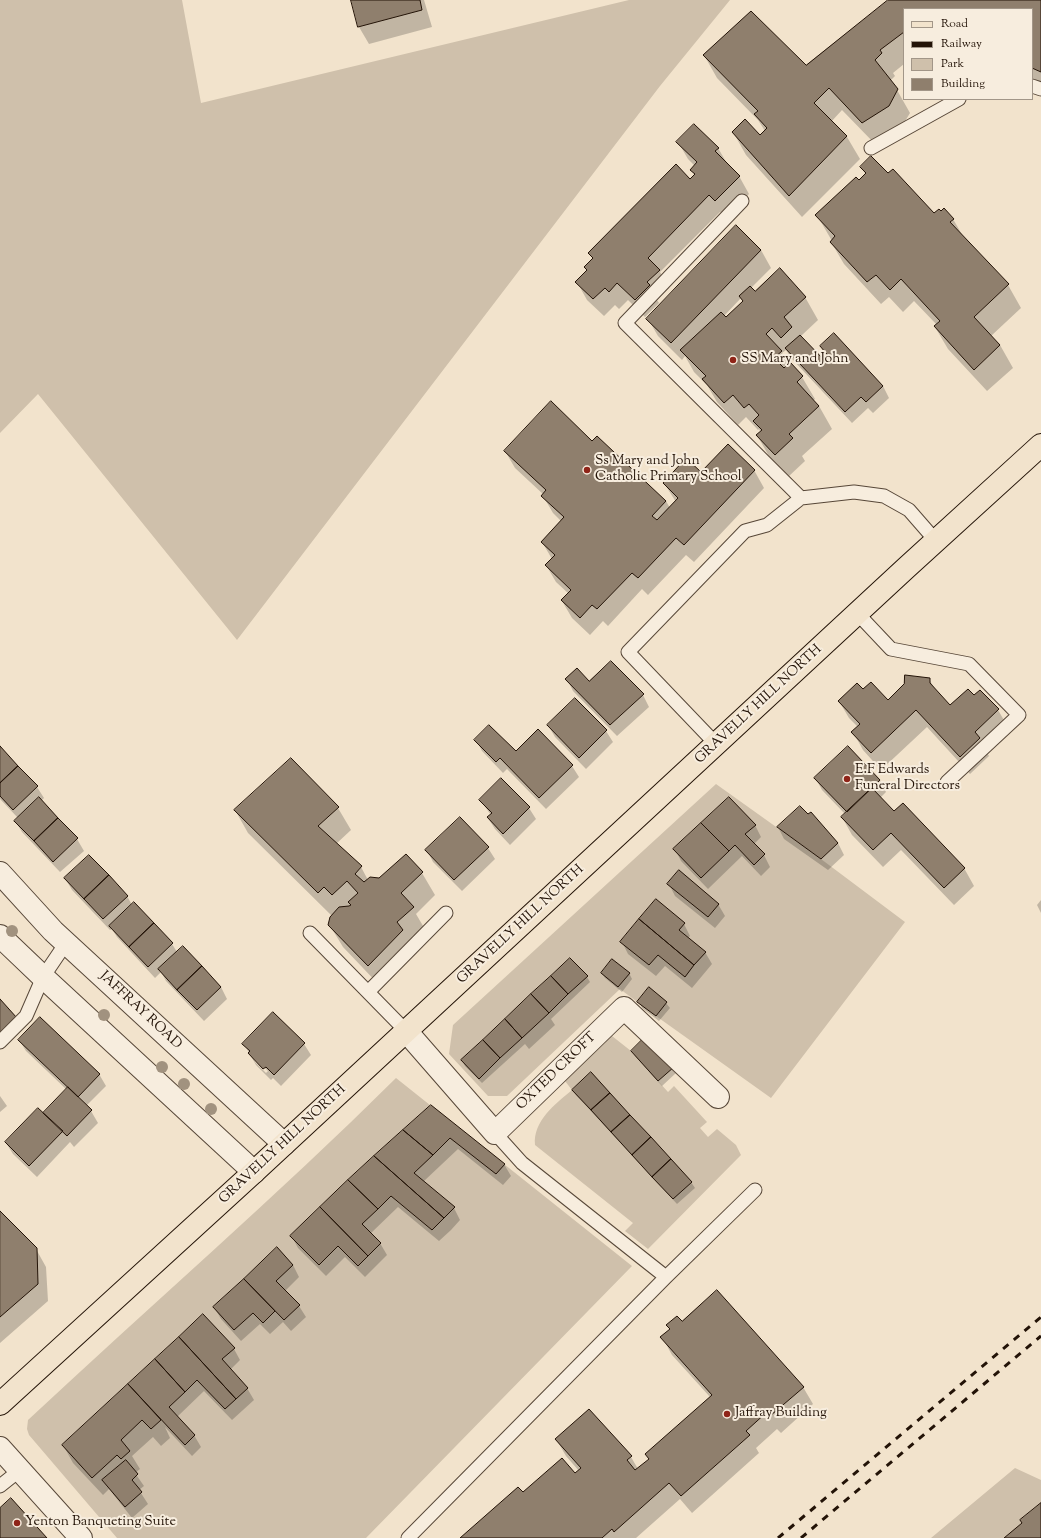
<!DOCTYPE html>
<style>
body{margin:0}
#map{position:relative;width:1041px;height:1538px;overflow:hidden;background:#f2e3cc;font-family:"Sorts Mill Goudy",serif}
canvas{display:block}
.legend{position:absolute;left:903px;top:8px;width:130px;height:92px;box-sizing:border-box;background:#f7edde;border:1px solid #a29688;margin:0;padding:5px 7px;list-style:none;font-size:12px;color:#231307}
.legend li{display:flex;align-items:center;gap:8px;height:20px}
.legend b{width:20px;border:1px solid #a29688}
</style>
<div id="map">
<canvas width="1041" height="1538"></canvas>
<ul class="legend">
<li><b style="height:5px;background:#f2e3cc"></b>Road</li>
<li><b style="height:5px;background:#231307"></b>Railway</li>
<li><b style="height:11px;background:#cfc0ab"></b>Park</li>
<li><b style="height:11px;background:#8f7f6d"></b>Building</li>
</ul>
</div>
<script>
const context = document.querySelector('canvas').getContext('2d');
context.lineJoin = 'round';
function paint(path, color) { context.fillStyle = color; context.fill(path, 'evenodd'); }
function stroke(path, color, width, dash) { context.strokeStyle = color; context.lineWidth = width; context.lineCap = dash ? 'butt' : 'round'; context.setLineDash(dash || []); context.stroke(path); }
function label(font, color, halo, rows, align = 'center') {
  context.font = font + ' "Sorts Mill Goudy",serif'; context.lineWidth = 4; context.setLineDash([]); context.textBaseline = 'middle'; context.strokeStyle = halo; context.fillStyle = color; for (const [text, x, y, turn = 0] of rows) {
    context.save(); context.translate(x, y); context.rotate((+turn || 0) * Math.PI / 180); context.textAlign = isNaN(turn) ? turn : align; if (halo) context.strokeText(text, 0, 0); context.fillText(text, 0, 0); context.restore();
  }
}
paint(new Path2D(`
 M0,0h182l19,103 428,-103h101l-70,86 -423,554 -199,-246 -38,39z
 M716,784l105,75 84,63 -134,176 -115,-82 -36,-27 -113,107h-19l-39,-42 4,-29z
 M612,1036l19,15 37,41 6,-6 33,36 -7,6 8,9 9,-8 19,16 5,10 -93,94 -23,-18 8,-8 -98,-78c-2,-24 20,-41 37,-55l-7,-9z
 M396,1078l236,188 -266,272h-249l-88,-103 -2,-6 1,-9c122,-114 249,-224 368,-342z
 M1015,1468l26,12v58h-110z`), '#cfc0ab');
paint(new Path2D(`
 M352,0h72l8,27 -63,17 -10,-17z
 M889,0h152v88l-9,-3v-76h-128v55l-11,9 2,3 -5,5 7,9 13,23 -9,15 -25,17 -34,-35 -11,12 16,15 13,22 -58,58 -56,-62 -13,-23 27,4 5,-5 -7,-11 -41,-42 -13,-23 102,11z
 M678,142l40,6 10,17 11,11 10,18 -24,24 -5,-6 -60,60 9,16 -12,12 2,3 -14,14 -17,-17 -9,9 -4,-4 -11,11 -17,-16 -10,-18 11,-11 -3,-4 8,-8 -4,-6 106,-77 -4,-6 4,-4 -7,-7z
 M861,167l27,8 46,40 19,4 11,19 44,47 13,23 -30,28 9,9 13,23 -26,23 -39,-42 -13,-22 2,-2 -23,-24 -11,11 -14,-15 -8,7 -37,-40 -13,-22 1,-1 -15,-26 49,-40z
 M761,250l10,18 -20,20 4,5 50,4 13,23 -17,16 26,28 3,-3 -9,-14 62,39 6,12 -16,15 -5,-5 -16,15 -59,-63 -7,-10 -4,3 7,12 13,12 13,22 -2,2 6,5 13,23 -30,27 3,5 -17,16 -18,-19 -13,-23 4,-2 -2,-4 -1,1 -12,-13 -8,8 -21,-23 -10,-17 -13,-13 -9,-16 -3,4 -24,-24 -10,-17zM741,298l2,4 -17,17 -2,-3z
 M592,442l74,59 4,7 6,-6 -12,-19 37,-9 53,-4 10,18 -70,74 -8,-7 -38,40 -6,-6 -34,37 -5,-5 -13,14 -18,-17 -10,-17 7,-7 -13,-12 -10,-17 6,-6 -10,-17 19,-21 -8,-8 -10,-17 1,-1 -29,-27 -10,-17z
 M567,679l76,16 6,12 -32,29 -44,-45z
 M929,679l8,13 13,14 24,-9 6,-6 18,19 10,17 -23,22 4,7 -19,18 -43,-47 -46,43 -18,-20 -10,-18 5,-5 -9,-9 -10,-17 24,-11 25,11z
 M575,699l31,32 7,11 -27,27 -31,-32 -7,-12z
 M476,740l40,13 56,13 7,11 -33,32 -39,-40 -4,4 -21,-22z
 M0,748l37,39 7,11 -3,3 36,38 7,12 -24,21 -38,-40 -7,-11 3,-3 -18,-19z
 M501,779l28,29 7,11 -26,26 -15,-16 -7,-11 3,-3 -11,-15z
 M816,779l64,1 6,12 -6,6 14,14 70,56 10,18 -20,19 -53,-55 -18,17 -31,-32 -10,-18 3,-3 -23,-24z
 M338,808l13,22 -15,14 25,23 7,13 11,-1 27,-24 16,18 13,22 -19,19 10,17 -11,22 -33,35 -39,-41 -14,-23 3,-8 -84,-83 -13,-23z
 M755,825l6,12 -7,7 10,11 6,12 -9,9 -19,-20 -34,33 -27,-28 -6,-12z
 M778,827l60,16 6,12 -16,15 -44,-31z
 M488,848l7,11 -33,32 -29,-29 -6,-12z
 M65,878l62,18 5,9 2,-1 38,40 5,8 44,35 6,12 -23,22 -38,-40 -5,-9 -6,6 -38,-41 -5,-8 -2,1 -38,-40z
 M669,884l49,20 7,12 -10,12 -40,-32z
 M1041,900v13l-4,-8z
 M684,924l6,12 -2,2 17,14 7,12 -20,24 -27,-22 -9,10 -28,-22 -6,-12z
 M602,973h27l3,6 -10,13 -17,-14z
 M587,977l3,5 -39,37 4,6 -26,24 -4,-5 -43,39 -17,-17 -3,-6z
 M639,1002l27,1 4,5 -11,13 -17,-13z
 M19,1040l80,34 7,12 -20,20 5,5 7,12 -24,24 -4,-5 -33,35 -24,-23 -7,-11 37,-29 24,-24 -41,-39z
 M244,1044h60l7,11 -30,31 -8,-8 -2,2 -15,-15zM253,1057l15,14 -2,2 -11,-11z
 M632,1051l41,17 3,5 -14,13 -27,-30z
 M573,1090l118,92 4,6 -18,16 -101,-109z
 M0,1096l7,10 -7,6z
 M431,1106l73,58 7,12 -8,9 -45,-36 -35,33 31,26 6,12 -9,10 -12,11 -41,-34 -28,27 10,9 7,12 -22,22 -20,-20 -19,19 -28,-28 -6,-11z
 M0,1212l36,37 10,18 2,34 -48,42z
 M276,1249l17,16 6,12 -14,14 14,15 7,11 -15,14 -8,-9 -13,12 -10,-10 -19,17 -20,-22 -7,-12z
 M203,1316l31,33 6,11 -10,10 17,18 7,12 -22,20 -28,-29 -27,26 17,18 7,12 -9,9 -27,-29 5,11 -9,8 -8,-9 -21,19 8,13 -5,4 9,13 -5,4 9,14 -16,14 -23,-29 -6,6 -30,-32 -10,-18z
 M682,1323l121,64 10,17 -32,29 -4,-4 -21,19 3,5 -67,60 -12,-14 -44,39h-174l61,-45 52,-18 4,-4 -13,-15 -10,-17 33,-29 42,47 7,12 11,-9 -3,-6 64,-57 -38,-42 -10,-18 8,-7 -2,-5z`), '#0003');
const building = new Path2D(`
 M351,0h69l2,10 -64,17z
 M888,0h153v72l-9,-4v-59h-128v23l-24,18 2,3 -7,7 23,29 -9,17 -27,17 -33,-35 -15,15 33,33 -58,60 -57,-64 13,-13 15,16 7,-7 -13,-14 4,-3 -55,-56 48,-44 55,54z
 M694,124l25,24 -4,3 25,25 -25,25 -6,-6 -61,63 12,12 -13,12 3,3 -15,15 -18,-17 -8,9 -4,-4 -12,11 -18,-17 12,-12 -3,-3 9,-9 -5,-5 88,-89 14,15 5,-5 -5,-4 7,-8 -21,-20z
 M871,156l17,17 5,-4 41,44 5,-4 2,2 3,-3 10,11 -4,3 59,62 -35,33 26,28 -26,25 -40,-44 6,-5 -39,-42 -11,11 -14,-15 -9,7 -37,-40 5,-6 -20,-21 41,-38 3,3 7,-7 -6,-6z
 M736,225l25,25 -90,93 -25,-24z
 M780,268l26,29 -22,20 8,10 -11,11 -9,-10 -6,6 16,17 -8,7 10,10 6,-6 13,14 -6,6 22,24 -30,28 4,4 -18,17 -19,-20 6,-5 -9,-9 6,-6 -10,-11 -5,4 -11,-13 -9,8 -22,-24 4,-3 -26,-26 41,-38 5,5 17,-16 -4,-5 11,-10 5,5z
 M834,333l49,53 -17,16 -5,-5 -16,15 -60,-64 15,-13 27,28 4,-4 -11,-13z
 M551,401l41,40 5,-5 69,65 -14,15 5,4 21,-22 -15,-15 23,-25 15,14 27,-28 27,26 -71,75 -8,-7 -38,40 -6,-5 -35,36 -5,-4 -12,13 -19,-18 10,-10 -26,-25 10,-10 -14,-13 23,-25 -23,-21 5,-6 -42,-39z
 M611,661l33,33 -34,31 -45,-46 12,-11 12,13z
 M905,675l25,3v5l20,22 18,-16 6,6 6,-5 19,19 -24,23 5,6 -20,19 -44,-47 -45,43 -20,-21 9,-8 -22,-23 19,-18 6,6 8,-7 17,18 16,-16z
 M575,698l32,32 -28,28 -32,-33z
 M489,725l27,26 22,-22 35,36 -34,33 -39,-40 -4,4 -22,-22z
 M0,746l18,20 -18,17z
 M848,746l32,34 -33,32 -33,-34z
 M291,758l48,49 -21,19 44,40 -7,8 9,8 6,-5 9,1 27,-24 17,18 -22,21 13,14 -17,15 6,8 -35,36 -40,-41 2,-8 9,-10 10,-1 2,-1 -3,-3 10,-9 -11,-12 -15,14 -8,-8 -6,6 -84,-83z
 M18,766l20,20 -25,24 -13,-14v-13z
 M501,778l29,29 -27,27 -16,-17 5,-4 -13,-13z
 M872,788l22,23 9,-8 62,65 -21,20 -53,-55 -18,17 -32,-33z
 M39,797l19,21 -24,23 -20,-20z
 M729,797l27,28 -11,9 20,20 -11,11 -19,-20 -6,6 -28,-28z
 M800,806l8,8 3,-2 27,31 -17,16 -44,-32z
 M460,817l29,30 -35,33 -29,-30z
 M58,818l20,20 -25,24 -19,-21z
 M701,823l28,28 -28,27 -28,-29z
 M89,855l20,20 -25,24 -20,-21z
 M679,870l40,34 -11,13 -41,-33z
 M109,875l19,21 -25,23 -19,-20z
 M656,899l29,24 -6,7 27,22 -12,13 -55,-46z
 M134,902l20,21 -25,24 -20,-21z
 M639,919l55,46 -9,12 -27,-22 -9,10 -29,-23z
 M154,923l19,20 -25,24 -19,-20z
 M183,946l19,20 -25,24 -19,-21z
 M570,958l18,18 -20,18 -17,-18z
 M612,959l18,14 -12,14 -17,-14z
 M202,966l19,21 -24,23 -20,-20z
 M551,976l17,18 -19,19 -18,-19z
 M649,987l18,15 -11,14 -19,-14z
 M531,994l18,19 -27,25 -17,-19z
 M0,999l17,19 -17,15z
 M273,1012l32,31 -31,32 -8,-8 -3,2 -15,-16 2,-2 -8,-7z
 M40,1017l60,57 -22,23 -60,-57z
 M505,1019l17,19 -22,20 -17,-18z
 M646,1036l28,31 -16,14 -27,-30z
 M483,1040l17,18 -21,21 -18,-19z
 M591,1072l19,21 -19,17 -19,-20z
 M68,1087l24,23 -25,26 -24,-23z
 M610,1093l20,22 -19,17 -20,-22z
 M431,1105l74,59 -9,10 -46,-36 -17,17 -30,-25z
 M38,1108l25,23 -34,35 -24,-24z
 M630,1115l21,22 -19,18 -21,-23z
 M403,1130l30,25 -19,18 41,34 -11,11 -70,-62z
 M651,1137l20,22 -19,18 -20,-22z
 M374,1156l70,62 -12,12 -41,-34 -13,13 -30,-29z
 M671,1159l21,23 -19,17 -21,-22z
 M348,1180l30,29 -16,15 19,19 -13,13 -48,-49z
 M320,1207l48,49 -10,10 -20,-20 -19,19 -29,-29z
 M0,1211l37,37 1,36 -38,33z
 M277,1247l16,18 -17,16 24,24 -16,15 -40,-41z
 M244,1279l31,32 -12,12 -10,-10 -19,17 -21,-23z
 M717,1290l87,97 -34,29 -3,-4 -21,19 4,4 -69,61 -12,-13 -55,49 -2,-3 -10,9h-142l58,-51 5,5 39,-34 13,15 6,-5 -26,-29 34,-30 43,47 -5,4 8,10 14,-11 -4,-5 67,-59 -52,-58 10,-8 -4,-4 11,-9 5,5z
 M203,1314l32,34 -13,11 26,29 -12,11 -57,-62z
 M179,1337l57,62 -11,10 -28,-29 -12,12 -30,-33z
 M155,1359l30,33 -16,15 26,28 -10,10 -57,-61z
 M128,1384l33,36 -10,9 -9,-9 -21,20 9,11 -9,8 -4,-4 -25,23 -30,-33z
 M126,1460l12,14 -6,6 10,12 -17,15 -23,-27z
 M11,1498l36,40h-47v-30z
 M1041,1503v35h-37l18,-15 -2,-3z`);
paint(building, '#8f7f6d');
stroke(building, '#231307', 1);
const service = new Path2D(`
 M1032,86l9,3
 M871,148l88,-49
 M742,201l-117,122 176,175
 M857,613l34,36 78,15 50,51 -72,67
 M716,744l-88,-92 117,-121 22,-6 34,-27 53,-6 30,4 25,14 27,31
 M310,933l96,98
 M368,992l78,-79
 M0,1042l26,-26 17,-39 23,-34
 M495,1133l27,30 144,114
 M0,1486l20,-16
 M408,1538l258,-261 89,-87`);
const minor = new Path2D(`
 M0,873l53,58 231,213
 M0,936l43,41 211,195
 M406,1031l89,102 129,-125 94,89`);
const tertiary = new Path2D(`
 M0,1448l81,90`);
const primary = new Path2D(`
 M0,1404l254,-232 652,-604 135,-123`);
stroke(service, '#574738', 15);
stroke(minor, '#574738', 24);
stroke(tertiary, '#574738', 24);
stroke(primary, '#231307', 24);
stroke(service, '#f7edde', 13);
stroke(minor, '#f7edde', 22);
stroke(tertiary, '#f7edde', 22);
stroke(primary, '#f2e3cc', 22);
stroke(new Path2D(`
 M778,1538l263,-221
 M801,1538l240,-202`), '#231307', 3, [7, 7]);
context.fillStyle = '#a1927f';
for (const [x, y] of [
 [12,931],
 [104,1015],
 [162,1067],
 [184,1084],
 [211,1109]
]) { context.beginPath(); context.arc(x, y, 6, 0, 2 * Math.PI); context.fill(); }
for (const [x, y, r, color] of [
 [733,360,4,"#8f2418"],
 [587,470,4,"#8f2418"],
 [847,779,4,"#8f2418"],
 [727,1414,4,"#8f2418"],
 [17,1523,4,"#8f2418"]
]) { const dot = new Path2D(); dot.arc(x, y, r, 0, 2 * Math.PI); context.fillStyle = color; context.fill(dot); stroke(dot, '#f7edde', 1.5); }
label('14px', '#231307', '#f7edde', [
 ["SS Mary and John",741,360],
 ["Ss Mary and John",595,462],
 ["Catholic Primary School",595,478],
 ["E.F Edwards",855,771],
 ["Funeral Directors",855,787],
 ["Jaffray Building",735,1414],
 ["Yenton Banqueting Suite",25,1523]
], 'left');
label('14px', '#231307', '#f7edde', [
 ["GRAVELLY HILL NORTH",759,705,-43],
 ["GRAVELLY HILL NORTH",521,925,-43],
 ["JAFFRAY ROAD",140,1011,43],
 ["OXTED CROFT",557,1072,-44],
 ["GRAVELLY HILL NORTH",283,1145,-43]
]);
</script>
